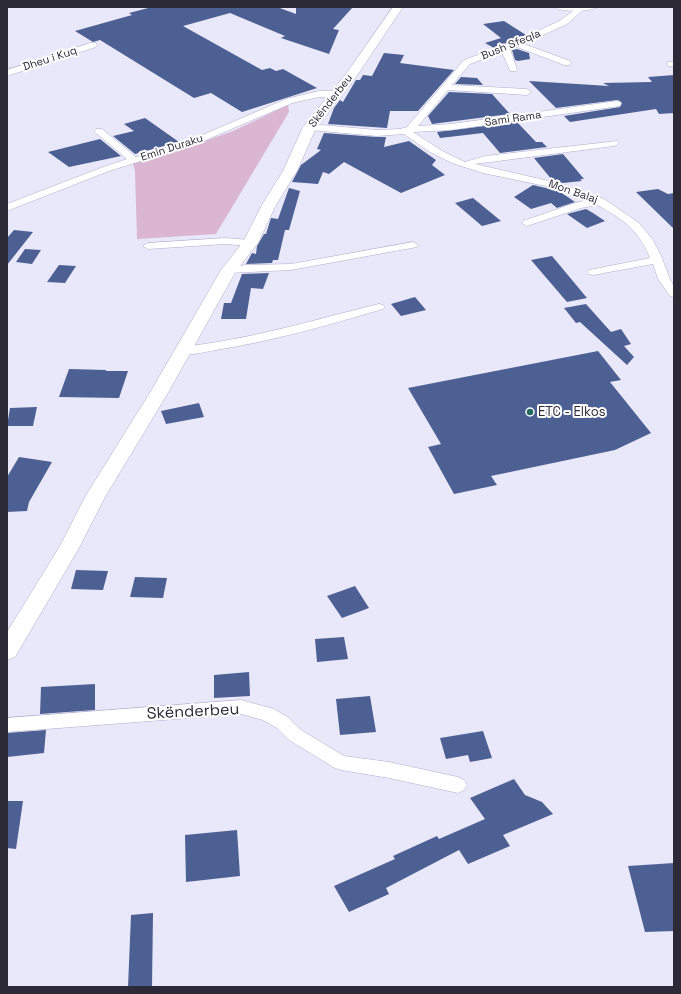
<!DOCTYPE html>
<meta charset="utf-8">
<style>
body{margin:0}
#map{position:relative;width:681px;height:994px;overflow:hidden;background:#e9e7fa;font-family:"Space Grotesk",sans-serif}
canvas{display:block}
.frame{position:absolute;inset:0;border:8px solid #2b2a36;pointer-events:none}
</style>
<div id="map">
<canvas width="681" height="994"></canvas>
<div class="frame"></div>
</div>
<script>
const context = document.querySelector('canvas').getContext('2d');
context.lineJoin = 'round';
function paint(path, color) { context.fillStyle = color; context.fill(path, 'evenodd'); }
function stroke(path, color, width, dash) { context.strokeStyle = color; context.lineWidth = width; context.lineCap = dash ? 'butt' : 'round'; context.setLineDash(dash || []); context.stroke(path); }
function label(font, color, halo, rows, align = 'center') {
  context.font = font + ' "Space Grotesk",sans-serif'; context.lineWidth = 4; context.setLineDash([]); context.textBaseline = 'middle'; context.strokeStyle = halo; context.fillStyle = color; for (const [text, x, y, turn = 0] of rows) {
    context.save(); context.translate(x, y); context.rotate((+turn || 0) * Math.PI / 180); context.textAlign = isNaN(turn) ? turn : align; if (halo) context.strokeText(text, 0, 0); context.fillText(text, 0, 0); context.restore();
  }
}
paint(new Path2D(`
 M288,105l1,7 -73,122 -79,5 -2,-67 -2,-9 38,-10 62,-22z`), '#dab6d3');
paint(new Path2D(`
 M152,7h125l19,7v-7h57l-20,22 6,1 -10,24 -48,-16 4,-2 -55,-23 -47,13 79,44 8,-2 6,3 7,-2 34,19 -75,24 -31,-19 -17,5 -94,-58 -7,2 -18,-11 57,-16 -3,-2z
 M504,21l22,14 -32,13 -9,-5 16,-5 -18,-14z
 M517,49l12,4 1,6 -12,2 -3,-1 -3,-10z
 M384,53l20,2 -4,8 54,7 -36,41h-28l-3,17 -59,-4 6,-16 6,-8 3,2 13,-22h4l3,-5 9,1z
 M674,75v38l-15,1 -3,-5 -86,13 -6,-6 56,-9 2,-4 -2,-2 -3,-1 -61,8 -27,-27 80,5 -6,-3 49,-1 -4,-5z
 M461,77l16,1 6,7 -28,-1z
 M449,92l43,2 18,20 -78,10 -4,-8z
 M145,118l34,24 -44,12 -22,-18 21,-5 -10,-7z
 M517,122l19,20h6l5,5 -47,6 -17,-20 -43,5 -3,-6z
 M324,133l53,4h9l-2,10 25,-6 27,19 -4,5 13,10 -44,18 -57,-31 -15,12 -6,-2 -5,12 -26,-2 9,-17 20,-15 -4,-1z
 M100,139l21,17 -52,11 -21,-15z
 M563,154l21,25h-4l2,2 -19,2 -11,-3 -18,-22z
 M533,185l26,6 16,11 -18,6 -6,-5 -20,6 -17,-12z
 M289,188l11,3 -11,39h-4l-7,30h-5l-1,3 -26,1 6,-11 4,1 1,-8 7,-12h2l5,-16 7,1z
 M658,189l10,5 6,-1v36l-38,-37z
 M473,198l28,23 -19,5 -27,-23z
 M586,209l7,4 12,8 -18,7 -20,-14z
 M14,230l19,2 -26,33v-27z
 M25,249l16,1 -9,14 -16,-2z
 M552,256l35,42 -20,4 -36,-42z
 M59,265l17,1 -11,17 -18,-1z
 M269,273l-6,16 -12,-1 -5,31h-25l3,-16h7l11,-29z
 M415,297l11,13 -25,6 -10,-12z
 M586,304l25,28 10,-3 10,15 -7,2 10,11 -7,8 -47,-43 -4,1 -12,-15z
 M598,351l23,29 -11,2 41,51 -36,17 -124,26 6,9 -43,9 -26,-47 13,-3 -33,-56z
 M69,369l37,1v1h22l-9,27 -60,-1z
 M199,403l5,14 -38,7 -5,-13z
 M37,407l-4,19h-26l3,-18z
 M19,457l33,5 -23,40 -2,9 -20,1v-35z
 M76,570l32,1 -5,19 -32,-1z
 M135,577l32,1 -4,20 -33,-1z
 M355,586l14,22 -27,10 -15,-22z
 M344,637l4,22 -31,3 -2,-23z
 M249,672l1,24 -36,2v-23z
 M95,684v26l-55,4 1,-27z
 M370,696l6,36 -36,3 -4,-36z
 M46,730l-2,23 -37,4v-24z
 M483,731l9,27 -22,4 -2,-7 -22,4 -6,-21z
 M514,779l11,16 17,7 11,12 -50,21 7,11 -42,18 -9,-14 -73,38 3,6 -40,18 -15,-26 61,-27 -2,-3 44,-20 2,3 46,-20 -15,-21z
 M7,801h16l-7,48 -9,-1z
 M237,830l3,46 -54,6 -1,-47z
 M674,863v68l-29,1 -17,-66z
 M153,913l-1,74h-24l3,-72z`), '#4d6094');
const minor = new Path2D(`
 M578,7l7,1 -18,16 -43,20 46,17 1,2 -1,2h-6l-47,-18 -7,2 7,20 -1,2h-6l-8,-19 -32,12 -18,21 75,4 4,3 -4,3 -79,-5 -30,36 33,-2 166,-23 3,1 1,2 -1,2 -169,24 -38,2 31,20 21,10 20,-6 132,-15 2,2 -2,2 -3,1 -139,18 87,20 42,15 35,24 14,17 10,20v1l7,18 4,7v11l-4,-1 -12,-17 -5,-15 -60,11 -4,-1 -2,-2 2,-2 61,-12c-11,-28 -27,-39 -53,-53l-16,3 -54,18 -5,-3 1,-2 52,-18 13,-3 -33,-12 -72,-15 -31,-10 -22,-11 -26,-18 -27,2 -67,-6 -5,-3 5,-3 67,6 23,-1 7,-2 57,-67 55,-20 42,-20z
 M90,43h6l1,2 -1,2 -89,29v-6z
 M668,62h6v4h-6l-1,-2z
 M319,91h18l4,3 -4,3h-18l-27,6 -93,40 -90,28 -102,40v-7l96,-37 24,-8 -31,-26 -2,-2 2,-2h6l34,28 57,-18 93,-40z
 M225,238l25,2 5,3 -5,3 -25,-2 -77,5 -5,-3 5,-3z
 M413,242l5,3 -1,2 -126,23 -62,3 -6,-3 6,-3 17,-2 45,-1z
 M379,304l4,1 2,2 -2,2c-55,16 -110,32 -167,41 -12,2 -27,6 -39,4l-2,-3 2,-3 4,-1c68,-7 132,-27 198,-43z
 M241,700l33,9 15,9 12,12 43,26 45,6 69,15 6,3 3,5 -3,5 -6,3 -69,-15 -48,-8 -6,-2 -46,-28 -12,-12 -14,-8 -22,-6 -234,18v-14z`);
const tertiary = new Path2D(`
 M554,7h43c-5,5 -38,5 -43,0z`);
const secondary = new Path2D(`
 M393,7h10l-49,73 -38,48 -19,43 -21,34 -18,38 -22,28 -67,120 -64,106 -26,51 -64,109 -8,3v-28l53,-86 25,-49 66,-106 70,-121 22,-28 19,-37 21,-34 20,-44 43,-53z`);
stroke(minor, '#afaccb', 1);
stroke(tertiary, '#afaccb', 1);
stroke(secondary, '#afaccb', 1);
paint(minor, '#fff');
paint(tertiary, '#fff');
paint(secondary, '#fff');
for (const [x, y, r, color] of [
 [530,412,4,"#20675c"]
]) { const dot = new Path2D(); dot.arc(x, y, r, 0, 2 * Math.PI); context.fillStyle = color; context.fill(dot); stroke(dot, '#fff', 1.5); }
label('11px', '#2b2a36', '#fff', [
 ["Bush Sfeqla",511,45,-22],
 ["Dheu i Kuq",50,59,-18],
 ["Skënderbeu",331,101,-52],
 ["Sami Rama",513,119,-8],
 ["Emin Duraku",172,148,-18],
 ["Mon Balaj",573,192,19]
]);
label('13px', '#2b2a36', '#fff', [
 ["ETC - Elkos",538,412]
], 'left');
label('16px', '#2b2a36', '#fff', [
 ["Skënderbeu",193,712,-3]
]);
</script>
